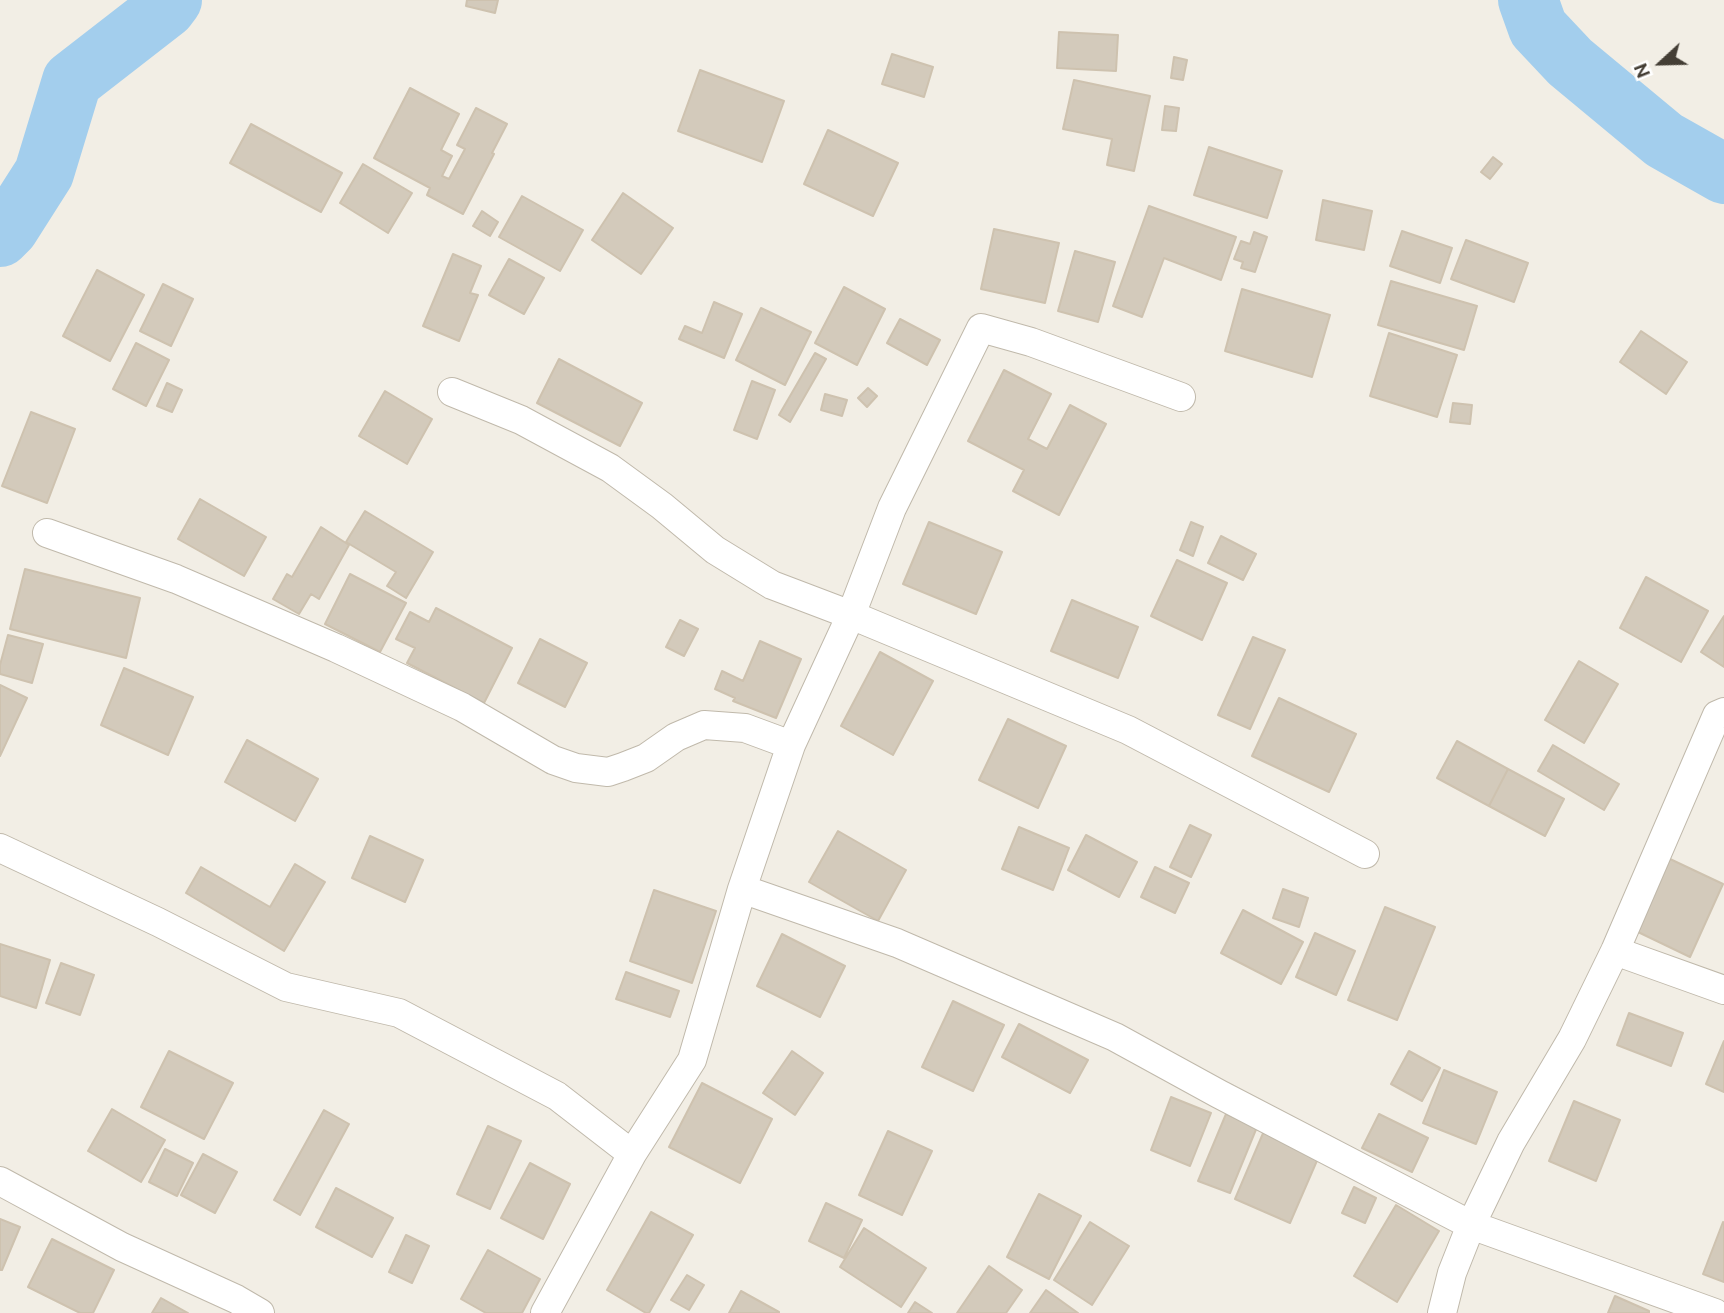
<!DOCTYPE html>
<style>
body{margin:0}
#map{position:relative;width:1724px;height:1313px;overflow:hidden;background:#f2eee5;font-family:Ubuntu,sans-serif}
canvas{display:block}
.north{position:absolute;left:1626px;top:28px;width:70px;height:70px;-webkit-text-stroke:5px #fff;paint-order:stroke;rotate:248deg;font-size:19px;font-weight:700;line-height:28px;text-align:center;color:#443e35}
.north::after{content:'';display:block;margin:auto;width:24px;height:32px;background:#443e35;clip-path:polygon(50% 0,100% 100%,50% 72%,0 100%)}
</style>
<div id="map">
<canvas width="1724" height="1313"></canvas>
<div class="north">N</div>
</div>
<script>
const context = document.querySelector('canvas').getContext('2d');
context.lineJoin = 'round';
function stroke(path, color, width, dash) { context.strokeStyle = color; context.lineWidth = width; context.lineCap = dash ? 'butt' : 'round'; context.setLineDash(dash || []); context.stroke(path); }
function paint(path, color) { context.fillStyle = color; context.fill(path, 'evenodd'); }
stroke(new Path2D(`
 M1528,0l10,28 32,34 94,78 60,34
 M0,237l9,-9 35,-55 28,-92 94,-73 6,-8`), '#a3ceed', 60);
const building = new Path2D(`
 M467,0h31l-3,13 -29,-7z
 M1059,32l59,3 -2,36 -59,-3z
 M892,54l41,13 -9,30 -42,-13z
 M1174,57l13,3 -4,20 -12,-2z
 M700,70l84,31 -22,61 -84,-31z
 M1074,80l76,16 -16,75 -27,-6 5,-26 -49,-10z
 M410,88l49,26 -18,36 11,6 -10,20 7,3 16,-30 -8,-4 19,-37 31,16 -15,29 2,1 -31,60 -36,-19 3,-7 -56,-30z
 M1165,106l14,2 -3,23 -14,-1z
 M251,124l91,49 -21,39 -91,-49z
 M828,130l70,33 -25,53 -69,-32z
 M1209,147l73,24 -15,47 -73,-23z
 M1493,157l9,7 -12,15 -9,-7z
 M363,164l49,29 -24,40 -48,-30z
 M623,193l50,35 -32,46 -49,-34z
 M522,196l61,34 -23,41 -61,-34z
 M1323,200l49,11 -8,39 -48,-10z
 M1149,206l87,31 -15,43 -57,-22 -22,59 -29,-11z
 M482,211l16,11 -8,14 -17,-10z
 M994,229l65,14 -14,60 -64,-14z
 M1402,231l50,17 -12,35 -50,-17z
 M1254,232l13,5 -12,35 -14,-4 2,-6 -9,-3 7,-18 9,3z
 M1466,240l62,23 -14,39 -63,-23z
 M1075,251l40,11 -17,60 -40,-11z
 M453,254l28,12 -11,27 8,2 -19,46 -36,-15z
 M509,259l35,19 -20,36 -35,-19z
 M97,270l47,25 -34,66 -47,-25z
 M1391,281l86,25 -13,44 -86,-25z
 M163,284l30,15 -22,47 -31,-15z
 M844,287l41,22 -28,56 -42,-22z
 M1242,289l88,26 -18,62 -87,-26z
 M714,302l28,12 -18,44 -45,-19 6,-13 17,7z
 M761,308l50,24 -26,53 -49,-25z
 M900,319l40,21 -13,25 -40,-22z
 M1641,331l46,31 -21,32 -46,-32z
 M1389,333l68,22 -20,62 -67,-21z
 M136,343l33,17 -23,46 -33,-17z
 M815,353l11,6 -36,63 -11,-7z
 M559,359l83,44 -22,43 -83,-43z
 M1004,370l47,24 -23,45 19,10 23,-44 36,19 -47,91 -46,-24 11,-21 -56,-29z
 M752,381l23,9 -18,49 -23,-9z
 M167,383l15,7 -10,22 -15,-6z
 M868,388l9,8 -10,11 -9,-9z
 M385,391l47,28 -25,45 -48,-28z
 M825,394l22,6 -5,16 -21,-6z
 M1453,403l19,2 -2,19 -20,-2z
 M31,412l44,17 -28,74 -45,-17z
 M200,499l66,38 -22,39 -66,-37z
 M365,511l68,41 -27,46 -19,-12 9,-14 -50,-30z
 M929,522l73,30 -26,62 -73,-30z
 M1191,522l12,5 -10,29 -13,-6z
 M321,527l28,18 -30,54 -8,-5 -12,20 -26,-15 14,-25 5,3z
 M1221,536l35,18 -13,26 -35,-17z
 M1177,560l50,23 -25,57 -51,-24z
 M25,569l115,29 -14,60 -116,-29z
 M350,574l56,29 -26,49 -55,-28z
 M1646,577l62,34 -27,51 -61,-34z
 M1072,600l66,27 -20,51 -67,-27z
 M436,608l76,40 -28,55 -77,-40 8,-15 -19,-9 14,-27 19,10z
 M1724,616v51l-23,-15z
 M680,620l18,9 -14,27 -18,-9z
 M8,635l35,9 -11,39 -32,-9v-9z
 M1253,637l32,13 -35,79 -32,-14z
 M540,639l47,24 -22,44 -47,-24z
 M760,641l41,18 -25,59 -43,-17 2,-3 -20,-9 7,-18 21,10z
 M880,652l53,29 -40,74 -52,-29z
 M1579,661l39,23 -34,59 -39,-23z
 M124,668l69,29 -25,58 -67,-30z
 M0,685l27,13 -27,58z
 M1279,698l77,36 -27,58 -77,-36z
 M1008,719l58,27 -28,62 -59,-28z
 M247,740l71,39 -23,42 -70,-39z
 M1457,741l51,28 -19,37 -52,-28z
 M1553,745l66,39 -15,26 -66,-39z
 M1508,769l56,30 -19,37 -56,-30z
 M1190,825l21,10 -20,42 -21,-10z
 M1019,827l50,21 -16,42 -51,-21z
 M838,831l68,39 -28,51 -69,-39z
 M1086,835l51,27 -18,35 -51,-27z
 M370,836l53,24 -18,42 -53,-24z
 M1670,859l53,25 -33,73 -52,-25z
 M295,864l30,18 -41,69 -98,-58 15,-26 69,40z
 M1155,867l34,16 -14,30 -34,-16z
 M1283,889l25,9 -9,29 -26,-9z
 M654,890l62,21 -24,72 -62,-22z
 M1385,907l50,20 -38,93 -49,-20z
 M1243,910l60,32 -22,42 -60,-31z
 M1315,933l40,18 -19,44 -40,-18z
 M782,934l63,32 -25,51 -63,-31z
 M0,944l50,16 -14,48 -36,-12z
 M61,963l33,12 -14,40 -34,-12z
 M626,972l53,19 -9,26 -54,-18z
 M953,1001l51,24 -31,66 -51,-24z
 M1629,1013l54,20 -12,33 -54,-21z
 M1019,1024l69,36 -18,33 -68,-36z
 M1724,1041v51l-18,-8z
 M169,1051l64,32 -29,56 -63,-32z
 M792,1051l31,22 -28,42 -32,-22z
 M1409,1051l31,17 -18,33 -31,-17z
 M1444,1070l53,22 -21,52 -53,-21z
 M702,1083l70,36 -32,64 -71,-36z
 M1171,1097l40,16 -21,53 -39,-16z
 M1574,1101l46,19 -24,61 -47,-20z
 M112,1109l53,31 -24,42 -53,-31z
 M324,1110l25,14 -49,91 -26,-15z
 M1226,1114l31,13 -27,66 -32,-12z
 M1379,1114l49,24 -16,34 -50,-24z
 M488,1126l33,15 -31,68 -33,-15z
 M888,1131l44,20 -30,64 -43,-20z
 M1264,1131l55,25 -29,67 -55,-24z
 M165,1149l28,14 -16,33 -28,-14z
 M203,1154l34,18 -22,41 -34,-18z
 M530,1163l40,21 -27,55 -42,-21z
 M1354,1187l22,11 -11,25 -23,-10z
 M336,1188l57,30 -21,39 -56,-30z
 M1039,1194l42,22 -32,63 -42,-22z
 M826,1203l36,17 -18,38 -35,-17z
 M1396,1205l43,26 -42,71 -43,-26z
 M651,1212l42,23 -44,78h-3l-39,-23z
 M0,1219l20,8 -18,43h-2z
 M1090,1222l39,24 -37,59 -38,-25z
 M1723,1222l1,1v59l-21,-8z
 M864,1228l62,40 -25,39 -61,-40z
 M406,1235l23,11 -17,37 -23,-11z
 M52,1239l62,31 -21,43h-13l-52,-26z
 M488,1250l52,29 -18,34h-36l-25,-14z
 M989,1266l33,24 -16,23h-49z
 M687,1275l17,10 -15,25 -18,-10z
 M1046,1290l32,23h-48z
 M741,1291l38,21v1h-50z
 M1615,1296l34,15v2h-41z
 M161,1298l27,15h-36z
 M915,1302l17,11h-24z`);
paint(building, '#d3cabb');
stroke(building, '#cec2af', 2);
const minor = new Path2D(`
 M452,392l69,28 89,48 52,38 53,44 57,35 79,30 277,115 237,124
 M47,533l129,46 160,69 126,59 91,53 23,8 32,4 15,-5 23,-9 30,-21 28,-12 41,3 46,17
 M0,848l158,74 128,65 113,26 158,83 75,58
 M742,889l155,54 218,94 104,57 252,131 244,88
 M1615,951l109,39
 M0,1181l122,66 114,52 24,14
 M545,1313l87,-159 60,-94 50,-171 49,-144 60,-130 41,-107 89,-180 50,14 150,55
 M1442,1313l10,-40 19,-48 40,-83 61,-103 43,-88 102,-236 7,-3`);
stroke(minor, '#c0b9ab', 30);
stroke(minor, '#fff', 28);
</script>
